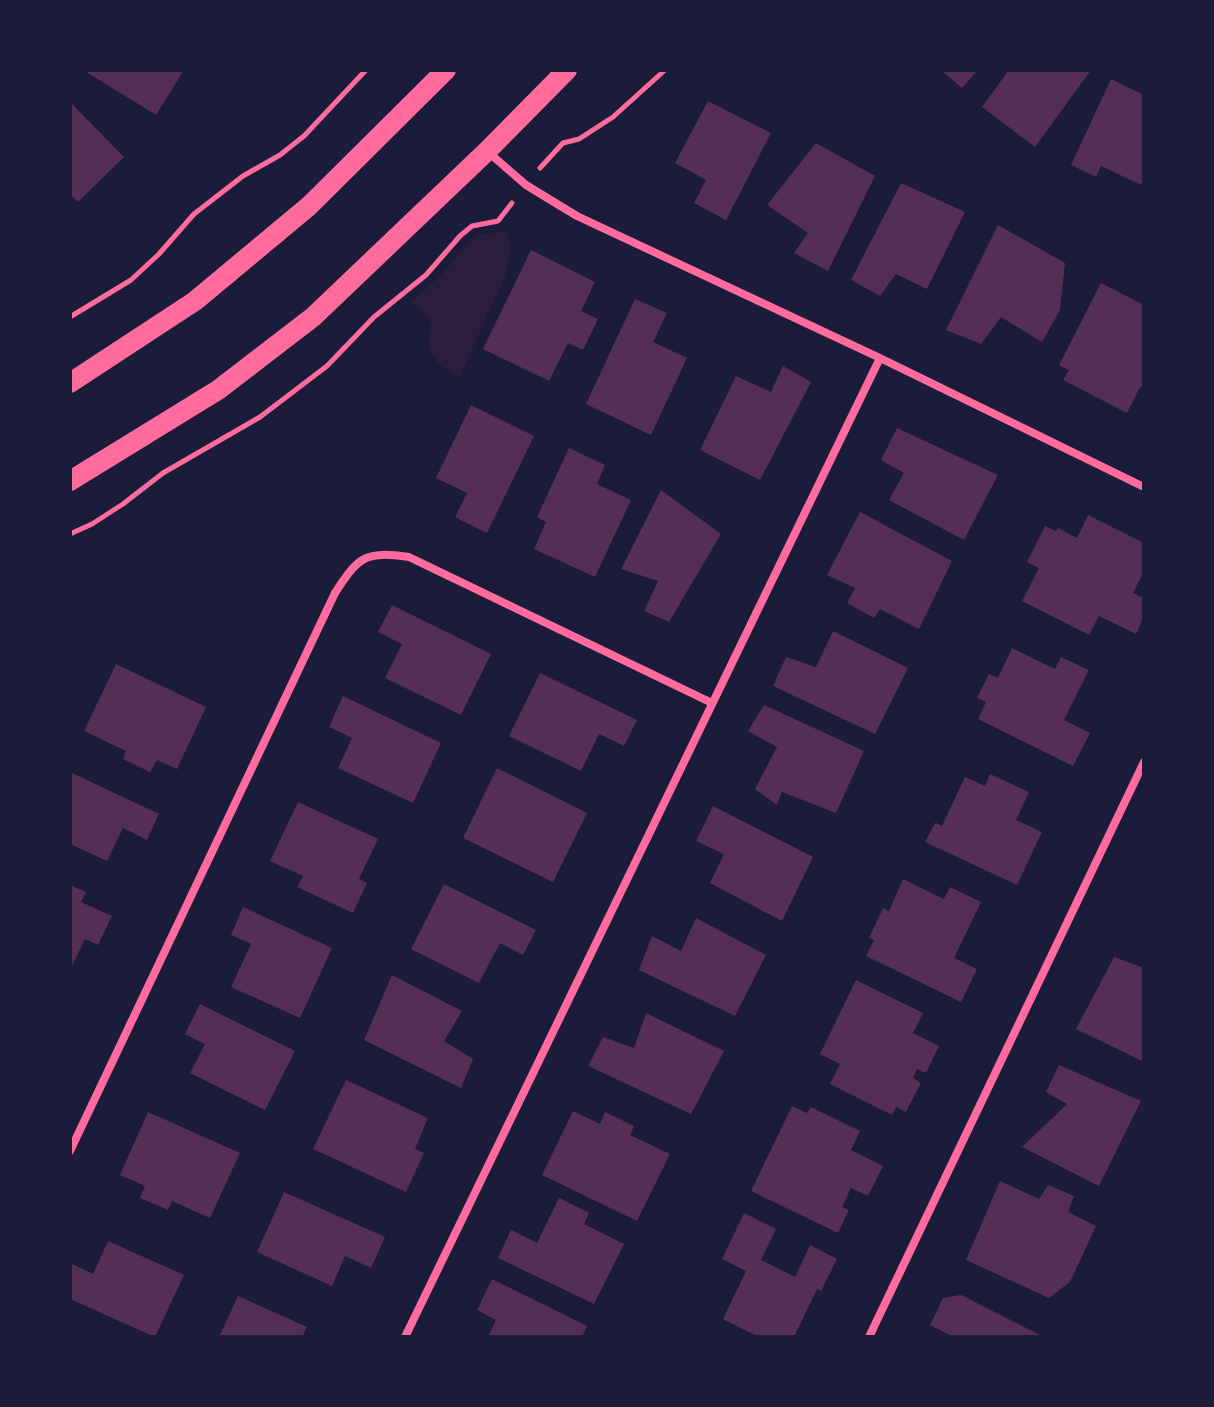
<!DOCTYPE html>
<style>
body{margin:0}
#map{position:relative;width:1214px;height:1407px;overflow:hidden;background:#1b1b3a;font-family:Montserrat,sans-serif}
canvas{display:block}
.frame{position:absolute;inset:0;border:72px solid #1b1b3a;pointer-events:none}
</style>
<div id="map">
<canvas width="1214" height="1407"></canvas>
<div class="frame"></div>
</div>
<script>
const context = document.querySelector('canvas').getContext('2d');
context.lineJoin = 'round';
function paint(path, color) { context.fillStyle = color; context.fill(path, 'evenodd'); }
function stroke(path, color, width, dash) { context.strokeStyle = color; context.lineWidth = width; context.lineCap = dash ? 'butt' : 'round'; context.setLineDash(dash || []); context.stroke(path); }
paint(new Path2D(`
 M506,230c7,13 3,30 0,44l-47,105c-10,-8 -24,-15 -28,-27 -9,-29 16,-22 -20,-50l29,-26 35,-40z`), '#2a1e3b');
paint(new Path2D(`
 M83,70h101l-28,45z
 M941,70h37l-16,18z
 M1009,70h82l-56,77 -53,-40z
 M1111,79l33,16v84l-3,6 -40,-19 -5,11 -25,-12z
 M708,101l63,32 -45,87 -32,-17 12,-23 -31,-17z
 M70,102l54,55 -46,45 -8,-8z
 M816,143l59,33 -47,95 -34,-18 14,-20 -41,-28z
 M901,183l64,29 -38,77 -31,-15 -16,22 -29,-16z
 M998,225l67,38 -5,47 -18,32 -41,-25 -20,27 -35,-14z
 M531,250l64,32 -14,29 17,8 -15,31 -15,-7 -19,38 -66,-32z
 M1101,283l43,22v83l-4,-1 -13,26 -64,-33 6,-10 -10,-5z
 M635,299l32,14 -14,29 34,16 -36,77 -65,-31z
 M783,366l28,16 -51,98 -60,-30 36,-74 35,16z
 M471,405l63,31 -47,97 -32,-16 12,-24 -31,-15z
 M897,428l101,47 -34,65 -75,-40 15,-27 -23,-13z
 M569,448l36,17 -8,19 34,16 -36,77 -61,-28 12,-27 -9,-5z
 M661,490l60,44 -52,88 -25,-11 14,-30 -37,-12z
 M860,512l92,49 -33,68 -39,-20 -6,9 -27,-15 8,-15 -28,-13z
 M1088,515l56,28v28l-11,22 11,5v19l-8,17 -37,-18 -10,19 -67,-34 17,-33 -12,-6 18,-36 11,5 2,-3 19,10z
 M392,605l99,49 -30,61 -76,-37 17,-34 -24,-12z
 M833,631l75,37 -33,66 -102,-48 13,-29 30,10z
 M1012,648l43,21 6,-12 28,13 -25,50 26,13 -17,33 -95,-47 8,-17 -9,-4 12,-24 9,4z
 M116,664l90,43 -29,62 -20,-9 -7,12 -27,-13 3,-8 -42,-20z
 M540,673l97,47 -13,26 -25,-12 -18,37 -72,-35z
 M343,696l98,47 -28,60 -75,-35 14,-30 -23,-11z
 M764,705l100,46 -28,62 -54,-21 -5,13 -22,-16 22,-42 -29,-16z
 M497,768l90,45 -34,69 -90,-44z
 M70,772l89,42 -12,26 -24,-12 -16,33 -37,-17z
 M990,774l39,18 -13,28 26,12 -25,53 -92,-43 10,-19 7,3 23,-49 20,9z
 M298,802l80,37 -19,40 8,4 -14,30 -56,-26 6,-11 -33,-15z
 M713,806l100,51 -31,64 -72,-38 14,-29 -28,-13z
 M903,879l41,20 6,-12 31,15 -27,56 23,11 -16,33 -95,-46 8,-16 -5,-2 14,-30 6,3z
 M444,884l92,46 -13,25 -23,-12 -21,40 -68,-34z
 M70,885l16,7 -5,10 31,14 -14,29 -13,-6 -15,31z
 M243,907l89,41 -32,70 -69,-31 20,-43 -20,-9z
 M696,918l70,37 -31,61 -96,-46 13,-34 29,15z
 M1114,957l30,11v94l-68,-33z
 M392,975l70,36 -18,30 29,18 -12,29 -97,-48z
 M856,980l67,33 -10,20 26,13 -13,27 -9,-4 -4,9 8,5 -15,29 -10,-5 -4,8 -62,-31 10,-20 -20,-10z
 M200,1004l95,47 -30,59 -75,-37 15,-29 -20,-10z
 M646,1013l78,38 -33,63 -103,-48 15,-29 31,11z
 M1059,1065l82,36 -42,85 -77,-39 45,-43 -21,-12z
 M346,1080l82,38 -13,31 9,4 -18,39 -93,-43z
 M792,1106l15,7 4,-6 49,24 -9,19 32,16 -15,30 -17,-8 -9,19 7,3 -11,23 -87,-42z
 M573,1111l27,13 5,-12 29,14 -4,9 40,19 -33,67 -95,-46z
 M148,1112l92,41 -30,65 -38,-17 -4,9 -28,-12 5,-12 -25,-11z
 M1000,1181l39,18 9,-14 26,11 -6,16 28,14 -26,56 -21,16 -83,-38z
 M284,1192l101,45 -14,31 -26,-12 -13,30 -75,-34z
 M559,1198l30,15 -5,11 40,20 -30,60 -96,-46 13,-28 26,13z
 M744,1213l32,16 -15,31 34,17 15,-32 27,14 -16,32 -4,-2 -23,48h-35l-36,-18 23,-48 -24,-12z
 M108,1241l76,34 -29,62 -85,-38v-36l23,11z
 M492,1279l95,47 -5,11h-94l8,-17 -19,-10z
 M961,1295l83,42h-90l-24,-12 13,-27z
 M238,1296l69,31 -5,10h-83z`), '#542f53');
stroke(new Path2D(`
 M540,168l23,-25 16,-4 34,-22 52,-47
 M70,317l61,-37 28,-26 35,-40 49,-38 37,-21 24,-19 62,-66
 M70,534l22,-10 31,-20 40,-31 97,-56 67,-51 47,-49 52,-42 34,-39 12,-10 26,-5 14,-18`), '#ff6b9d', 5);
stroke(new Path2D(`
 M488,152l38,33 51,31 303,142 264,129
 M70,1151l265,-558c24,-37 30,-42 74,-36l303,146
 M405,1337l475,-979
 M869,1337l275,-575`), '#ff6b9d', 8);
stroke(new Path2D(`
 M70,383l125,-82 114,-95 137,-136
 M70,481l148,-91 95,-73 174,-166 80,-81`), '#ff6b9d', 20);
</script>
